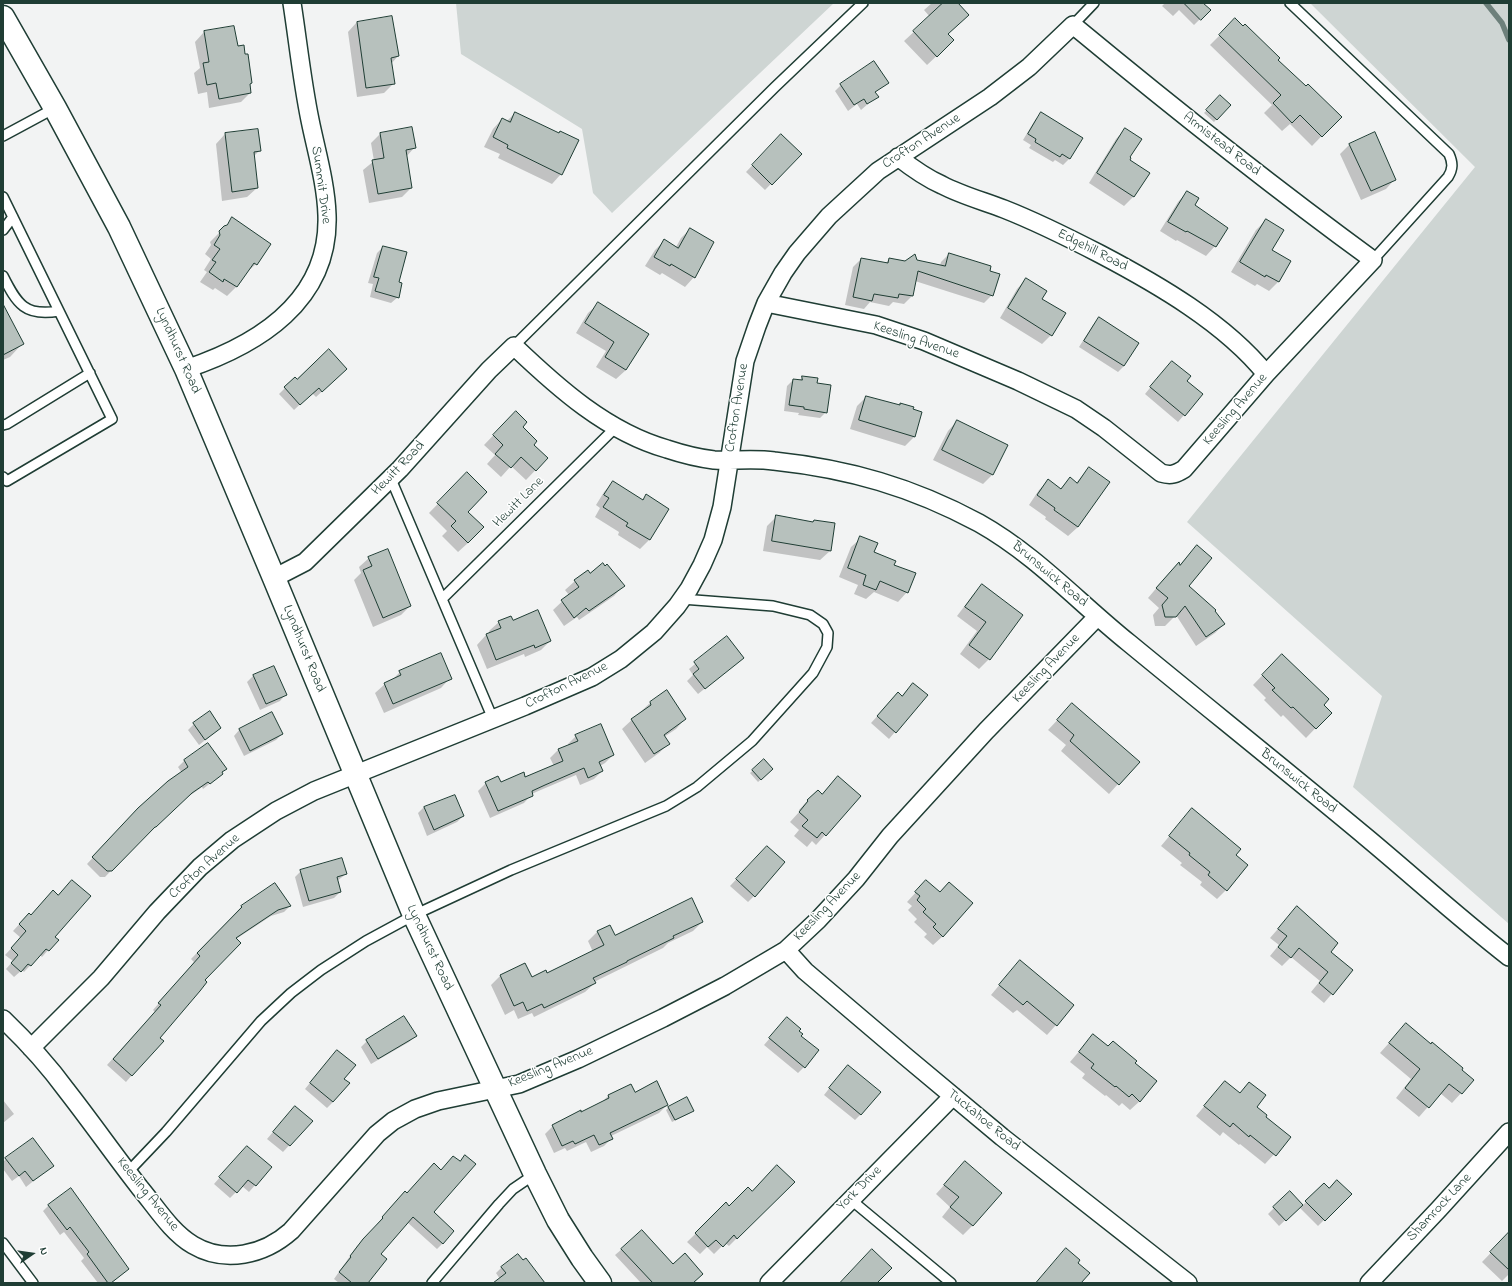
<!DOCTYPE html>
<style>
body{margin:0}
#map{position:relative;width:1512px;height:1286px;overflow:hidden;background:#f2f3f3;font-family:"Indie Flower",sans-serif}
canvas{display:block}
.frame{position:absolute;inset:0;border:4px solid #1f3d34;pointer-events:none}
.north{position:absolute;left:12px;top:1234px;width:40px;height:40px;-webkit-text-stroke:3px #fff;paint-order:stroke;rotate:77deg;font-size:11px;font-weight:700;line-height:16px;text-align:center;color:#1f3d34}
.north::after{content:'';display:block;margin:auto;width:14px;height:18px;background:#1f3d34;clip-path:polygon(50% 0,100% 100%,50% 72%,0 100%)}
</style>
<div id="map">
<canvas width="1512" height="1286"></canvas>
<div class="frame"></div>
<div class="north">N</div>
</div>
<script>
const context = document.querySelector('canvas').getContext('2d');
context.lineJoin = 'round';
function paint(path, color) { context.fillStyle = color; context.fill(path, 'evenodd'); }
function stroke(path, color, width, dash) { context.strokeStyle = color; context.lineWidth = width; context.lineCap = dash ? 'butt' : 'round'; context.setLineDash(dash || []); context.stroke(path); }
function label(font, color, halo, rows, align = 'center') {
  context.font = font + ' "Indie Flower",sans-serif'; context.lineWidth = 3; context.setLineDash([]); context.textBaseline = 'middle'; context.strokeStyle = halo; context.fillStyle = color; for (const [text, x, y, turn = 0] of rows) {
    context.save(); context.translate(x, y); context.rotate((+turn || 0) * Math.PI / 180); context.textAlign = isNaN(turn) ? turn : align; if (halo) context.strokeText(text, 0, 0); context.fillText(text, 0, 0); context.restore();
  }
}
paint(new Path2D(`
 M456,3h378l-222,210 -19,-20 -11,-64 -121,-75z
 M1310,3h199v921l-156,-137 29,-91 -195,-174 288,-355z`), '#ced5d3');
paint(new Path2D(`
 M932,3h25l-14,47 -16,15 -23,-24 26,-24 -6,-7z
 M1165,3h42l-3,2 5,5 -15,15 -15,-15 -6,6 -11,-10z
 M1235,20l42,40 63,57 -28,29 -22,-22 -8,7 -18,-18 8,-8 -62,-60z
 M357,22l41,34 -7,8 3,19 -10,10 -27,4 -9,-65z
 M204,32l33,15 14,36 -2,2 1,8 -9,9 -32,6 -2,-16 -9,2 -4,-21 6,-5 -5,-26z
 M887,82l-12,11 2,3 -16,14 -4,-6 -9,7 -13,-20 6,-6z
 M1220,97l9,8 -15,17 -10,-9z
 M515,113l43,21 3,40 -9,10 -54,-26 2,-4 -16,-7 9,-18 9,-10 5,2z
 M1041,114l41,24 -13,21 -6,6 -8,-5 -2,2 -24,-14 2,-3 -8,-5 12,-20z
 M411,128l3,20 -8,9 5,31 -9,9 -33,6 -6,-33 11,-9 -3,-18 9,-9z
 M1125,129l3,31 20,14 -15,23 -9,9 -35,-23 27,-44z
 M225,134l35,16 -7,7 4,31 -10,9 -25,4 -6,-57z
 M781,135l19,19 -35,36 -19,-18z
 M1350,144l45,35 -9,10 -25,11 -21,-46z
 M1187,192l28,54 -9,10 -29,-16 -1,1 -16,-10 18,-29z
 M233,219l23,45 -10,9 -10,14 -9,9 -12,-8 -2,2 -13,-8 7,-10 -3,-2 7,-11 -6,-5 6,-9 -1,-3z
 M1266,220l5,30 19,12 -12,20 -9,9 -12,-7 -2,2 -24,-14 25,-42z
 M690,229l23,14 -19,34 -9,10 -23,-14 -2,2 -15,-9 10,-16 10,-10 11,7 5,-9z
 M383,247l15,36v14l-7,6 -21,-6 3,-13 -5,-1 9,-30z
 M949,254l39,18 4,23 -8,8 -69,-22 -3,15 -8,8 -11,-2 -4,4 -19,-4 -6,7 -19,-4 8,-38 8,-8 24,5 4,-5 17,4 34,3 1,-4z
 M1026,279l15,20 10,36 -9,9 -42,-26 17,-29z
 M598,304l49,31 -21,35 -10,9 -20,-12 10,-16 -30,-18 12,-20z
 M1099,318l25,48 -6,6 -39,-25 14,-22z
 M3,321l19,23 -12,13 -7,3z
 M1166,368l20,13 16,13 -24,28 -33,-28z
 M340,375l-24,22 -4,-4 -18,17 -15,-16 6,-6z
 M803,377l13,7 10,28 -6,6 -22,-3 1,-2 -15,-2 3,-25 6,-6 6,1z
 M866,397l55,16 -7,24 -9,9 -55,-17 7,-23z
 M957,421l50,24 -15,30 -9,9 -50,-24 15,-29z
 M506,422l15,5 12,18 14,13 -21,22 -15,-14 -10,11 -14,-13 8,-9 -11,-10z
 M1089,468l20,15 -31,44 -10,9 -23,-17 1,-2 -17,-12 10,-15 9,-9 12,8 10,-10 6,4z
 M467,474l1,69 -10,9 -16,-16 5,-5 -18,-18z
 M613,482l29,18 4,-4 22,13 -19,31 -9,9 -22,-14 1,-3 -24,-15 5,-9 -4,-3 8,-13z
 M776,517l36,6 2,-2 16,30 -10,9 -57,-9 4,-25z
 M861,538l12,15 20,12 14,27 -9,10 -24,-10 -8,7 -12,-5 4,-9 -19,-8 12,-30z
 M1188,556v30l26,25 10,13 -9,9 -19,13 -20,-31 -11,11h-10l-2,-11 6,-7 -11,-10 22,-26 9,-6z
 M369,558l41,48 -9,9 -28,12 -19,-47 7,-7 -2,-6z
 M590,574l33,12 -9,10 -35,24 -2,-3 -13,9 -11,-16 16,-15 -4,-5 10,-9z
 M982,586l39,29 -32,44 -10,10 -19,-15 17,-23 -20,-15 16,-21z
 M513,621l37,20 -9,9 -16,7 -1,-3 -37,15 -10,-24 9,-10 4,-1 -1,-3 10,-9z
 M727,638l16,20 -45,36 -11,-13 6,-6 -4,-6z
 M1282,655l40,50 8,8 -24,25 -23,-23 -2,2 -17,-17 2,-2 -13,-13z
 M273,667l13,27 -6,7 -20,9 -13,-28 6,-6z
 M400,672l50,6 -9,10 -57,25 -9,-20 10,-9 6,-3z
 M907,690l19,5 -37,44 -18,-16 21,-23 9,-3z
 M667,692l18,27 -9,10 -12,8 4,7 -9,9 -14,10 -23,-34 28,-26z
 M1063,714l55,70 -9,10 -48,-43 5,-6 -18,-15z
 M194,724l26,4 -21,17 -11,-15z
 M240,729l42,5 -6,6 -32,16 -10,-20z
 M576,736l37,19 -8,8 -5,3 2,5 -8,8 -14,6 -4,-10 -40,17 -4,2 -8,9 -34,15 -12,-27 8,-8 14,1 25,-6 29,-12 -4,-8 8,-8 10,-4v-2z
 M208,744l17,25 -4,4 1,1 -19,15 -1,-2 -17,12 -36,34 -1,-1 -43,45h-5l-13,-13 45,-49 50,-42 -4,-6 6,-6z
 M764,761l8,8 -14,13 -8,-9z
 M822,795l38,1 -44,49 -4,-4 -5,6 -13,-11 5,-6 -9,-8 10,-11 -1,-1 9,-10z
 M424,807l39,9 -6,6 -30,14 -9,-23z
 M1192,809l34,27 -1,1 10,18 -9,35 -9,9 -17,-14 2,-3 -22,-17 2,-2 -21,-17z
 M761,853l-7,43 -6,6 -18,-16z
 M301,871l45,3 -9,7 3,11 -6,6 -31,9 -8,-30z
 M949,883l-6,53 -10,9 -9,-8 3,-3 -13,-12 3,-3 -9,-9 4,-4 -5,-4 10,-11 22,2z
 M242,906h48l-6,6 -13,4 -35,23 -78,99 -26,37 -6,7 -19,-17 48,-53 -2,-2 41,-48 -3,-3z
 M1297,907l33,45 22,18 -28,33 -13,-11 9,-11 -29,-24 -9,9 -12,-10 9,-11 -9,-7z
 M23,920l30,17 4,3 -15,17 -2,-2 -16,17 -2,-2 -8,7 -8,-8 7,-8 -8,-6 16,-17 -8,-7z
 M702,922l-9,9 -25,12 -5,5 -69,34 1,1 -10,9 -51,25 -2,-4 -14,6 -4,-9 -9,5 -14,-30 9,-9 25,-12 6,14 16,-4 46,-22 -5,-11 10,-10 16,5z
 M1011,971l62,35 -26,29 -30,-25 -4,3 -22,-18z
 M787,1018l10,13 3,5 4,31 -6,6 -34,-28z
 M1397,1034l63,36 12,11 -20,22 -12,-10 -21,24 -23,-19 15,-19 -31,-26z
 M1093,1035l15,12 25,16 7,38 -10,9 -8,-7 -3,3 -13,-11 -1,1 -23,-18 3,-4 -15,-12z
 M415,1036l-6,6 -38,22 -10,-17 6,-6z
 M331,1057l12,22 -10,23 -6,6 -22,-19z
 M842,1072l19,42 -6,6 -31,-25z
 M1225,1082l14,12 11,-11 5,24 9,10 26,20 -25,27 -25,-20 -1,1 -16,-13 -3,4 -24,-20z
 M634,1093l33,12 -8,8 -48,23 1,2 -8,8 -13,6 -5,-10 -19,9 -2,-3 -11,5 -9,-19 8,-8 48,-23 7,-7z
 M3,1100l11,14 -11,9z
 M669,1107l23,4 -2,2 -18,9 -6,-12z
 M289,1113l7,25 -13,14 -16,-13z
 M241,1153l30,14 -22,25 -7,-6 -12,12 -16,-14z
 M6,1159l46,7 -26,21 -7,-11 -7,5 -9,-12v-7z
 M965,1162l8,63 -10,10 -21,-18 8,-10 -14,-13z
 M793,1182l-64,64 -4,-3 -11,11 -7,-7 -7,7 -13,-12 39,-38 3,3 23,-15z
 M1324,1184l5,6 21,4 -32,32 -19,-19 -20,19 -11,-12 6,-6 28,-2z
 M407,1194l26,18 10,31 -6,6 -30,-27 -27,32 -14,29h-27l-5,-4 23,-33 21,-21 -1,-1 22,-26z
 M49,1205l79,64 -17,14h-13l-17,-22 3,-3 -20,-26 -4,3 -17,-24z
 M1509,1234v40l-7,7 -20,-19z
 M622,1249l51,17 20,17h-52l-26,-28z
 M1066,1249l10,14 4,20h-44z
 M523,1262l21,21h-45l1,-4 -4,-6 6,-6z`), '#0003');
stroke(new Path2D(`
 M1486,3l16,20 7,17`), '#6d807b', 5.5);
const building = new Path2D(`
 M943,3h15l11,12 -21,19 6,6 -17,17 -24,-26z
 M1184,3h19l8,7 -10,10z
 M392,16l7,40 -8,2 4,26 -29,4 -9,-66z
 M1235,18l8,8 2,-2 35,34 -2,2 28,26 2,-2 34,33 -20,20 -22,-22 -8,8 -19,-20 8,-8 -62,-60z
 M234,26l4,20 6,-1 1,9h3l4,29 -2,1 1,9 -32,6 -3,-16 -9,2 -4,-22 6,-1 -5,-31z
 M874,61l15,22 -14,9 4,5 -12,7 -3,-5 -10,6 -14,-21z
 M1220,95l11,10 -14,15 -11,-10z
 M515,112l44,21 1,-2 19,9 -17,35 -55,-27 1,-3 -15,-8 9,-19 8,4z
 M1041,112l42,26 -13,21 -8,-5 -2,3 -25,-15 1,-3 -8,-5z
 M412,127l4,21 -10,2 6,38 -34,6 -6,-34 12,-2 -4,-25z
 M1125,128l17,11 -12,18 1,1 -1,2 20,13 -16,24 -37,-24z
 M258,129l3,22 -7,1 4,36 -26,4 -7,-59z
 M1375,132l21,48 -25,11 -22,-47z
 M781,134l21,20 -30,31 -20,-20z
 M1187,191l12,7 -4,7 33,23 -12,19 -29,-16 -1,1 -18,-10z
 M232,217l39,27 -14,21 -3,-2 -17,24 -13,-8 -1,3 -14,-10 7,-10 -4,-2 8,-11 -6,-4 6,-10 -1,-4 5,-5 3,-1z
 M1266,219l18,11 -12,20 19,11 -12,21 -13,-7 -1,2 -25,-15z
 M690,228l24,14 -19,36 -24,-14 -1,2 -16,-9 10,-18 14,9z
 M383,246l24,6 -8,30 3,1 -3,15 -24,-7 4,-13 -5,-1z
 M949,253l42,13 -1,5 10,3 -7,22 -75,-25 -5,25 -14,-2 -1,4 -24,-4 -2,7 -19,-4 8,-39 27,5 1,-5 16,3 10,-7 2,6 28,6z
 M1026,278l21,13 -5,8 24,14 -14,23 -44,-28z
 M598,302l51,32 -23,36 -21,-13 9,-15 -29,-19z
 M3,304l21,40 -21,11z
 M1099,317l40,26 -15,23 -40,-25z
 M329,349l18,20 -25,23 -3,-4 -19,17 -16,-18 11,-10 2,2z
 M1172,361l19,15 -4,5 16,13 -18,22 -35,-29z
 M802,376l16,2 -1,5 14,2 -4,28 -23,-4v-2l-15,-2 4,-26 9,1z
 M866,396l34,9v-2l14,4 -1,2 9,3 -7,25 -56,-17z
 M516,411l11,11 -4,5 14,14 -3,4 14,13 -12,13 -15,-14 -10,11 -16,-14 8,-9 -10,-10z
 M957,420l51,25 -15,30 -51,-25z
 M1089,467l21,15 -32,45 -24,-17 1,-2 -18,-13 11,-16 13,10 9,-12 7,6z
 M467,472l20,20 -19,20 16,15 -16,16 -17,-17 5,-5 -19,-18z
 M613,481l30,19 3,-6 23,15 -19,31 -24,-14 2,-3 -25,-16 6,-9 -5,-3z
 M776,515l37,7 1,-2 21,3 -4,28 -59,-10z
 M860,536l18,7 -4,9 22,9 -2,4 22,8 -8,20 -28,-12 -4,9 -13,-5 3,-10 -18,-7z
 M1197,545l15,13 -23,28 27,24 -1,1 10,13 -19,13 -21,-31 -9,11h-11l-3,-12 6,-7 -12,-10 23,-26 1,3z
 M388,549l23,57 -28,12 -20,-48 9,-4 -4,-9z
 M603,563l2,3 2,-2 18,22 -36,25 -3,-3 -12,10 -13,-18 18,-13 -5,-7 14,-10 2,3z
 M982,584l41,31 -33,45 -21,-15 17,-23 -21,-15z
 M538,610l13,31 -16,7 -1,-3 -38,15 -10,-26 15,-6 -3,-7 13,-5 2,4z
 M727,636l17,22 -39,31 -12,-15 6,-5 -5,-7z
 M441,653l11,26 -59,25 -9,-21 17,-8 -2,-4z
 M1282,654l47,45 -5,6 8,8 -16,16 -23,-22 -2,1 -19,-18 3,-2 -13,-13z
 M274,666l13,29 -21,9 -13,-29z
 M913,683l15,12 -32,38 -19,-17 21,-24 4,4z
 M667,690l19,29 -22,16 6,9 -16,10 -23,-35 20,-14 -1,-3z
 M1072,703l68,59 -21,23 -49,-44 4,-6 -17,-15z
 M210,711l11,17 -16,12 -12,-17z
 M272,712l11,22 -33,17 -11,-22z
 M601,724l13,31 -15,7 4,9 -15,7 -4,-10 -39,17 -13,6 1,5 -35,15 -13,-29 13,-6 3,6 23,-10 1,5 38,-16 -5,-12 20,-8 -3,-6z
 M208,743l19,26 -5,3 1,2 -13,10 -2,-2 -16,11 -36,34h-1l-43,44h-5l-15,-14 46,-49 30,-27 20,-14 -4,-7z
 M764,759l9,10 -12,11 -9,-10z
 M838,776l23,20 -35,40 -4,-4 -5,6 -15,-12 6,-6 -9,-8 9,-11 -1,-1 11,-10 4,4z
 M455,795l9,21 -30,14 -10,-23z
 M1192,808l49,41 -5,6 12,10 -21,26 -19,-16 2,-3 -21,-17 1,-2 -21,-17z
 M767,846l18,16 -30,35 -19,-18z
 M342,858l5,16 -10,3 4,15 -32,9 -9,-31z
 M72,880l19,16 -36,41 4,3 -10,11 -3,-2 -15,17 -3,-2 -7,8 -10,-9 7,-8 -7,-7 15,-17 -7,-7 10,-11 2,2 22,-25 5,5z
 M926,880l14,12 9,-10 24,21 -30,34 -10,-10 3,-3 -13,-12 3,-3 -9,-9 3,-4 -5,-4z
 M275,883l16,23 -13,4 -42,28 5,5 -36,37 2,2 -7,9 -40,47 4,3 -32,35 -19,-17 48,-54 -3,-2 42,-47 -3,-3 45,-46 -1,-1z
 M692,898l11,24 -30,14 1,2 -47,23v1l-34,16 3,5 -52,25 -2,-4 -15,7 -4,-9 -9,4 -14,-31 25,-12 7,14 14,-7 1,3 57,-28 -7,-14 13,-6 5,10z
 M1297,906l41,37 -7,9 22,18 -20,25 -14,-12 9,-11 -29,-24 -8,10 -13,-11 9,-11 -9,-7z
 M1020,960l54,45 -17,21 -30,-25 -4,4 -24,-20z
 M404,1016l13,20 -39,23 -12,-19z
 M787,1017l14,12 -2,2 4,3 -2,2 18,14 -14,18 -36,-30z
 M1406,1023l25,21 1,-2 31,26 -1,2 12,10 -12,14 -13,-10 -20,24 -24,-20 15,-19 -31,-26z
 M1093,1034l15,12 5,-5 24,20 -2,2 22,18 -17,21 -8,-8 -3,3 -13,-11 -1,1 -24,-19 3,-4 -15,-12z
 M337,1050l19,15 -12,14 6,4 -17,19 -23,-19z
 M848,1065l33,27 -20,23 -32,-27z
 M657,1081l11,24 -58,28 3,6 -14,6 -5,-10 -19,9 -2,-3 -11,5 -10,-21 29,-15v2l28,-14 -1,-3 23,-11 4,8z
 M1225,1081l15,12 9,-11 17,13 -9,12 10,8 -1,2 25,20 -15,19 -26,-21 -1,2 -16,-14 -3,4 -26,-21z
 M687,1097l7,14 -19,9 -7,-13z
 M295,1106l18,15 -23,25 -17,-14z
 M33,1138l21,28 -21,15 -8,-10 -6,5 -14,-18z
 M247,1146l25,21 -16,19 -8,-6 -11,13 -18,-16z
 M465,1155l11,9 -42,48 20,19 -11,13 -30,-27 -32,37 6,5 -19,24h-16l-13,-11 12,-15 -1,-1 13,-17 20,-21 -1,-1 23,-26 2,2 27,-30 7,7 12,-14 7,5z
 M965,1161l37,32 -29,33 -23,-19 9,-10 -15,-12z
 M777,1165l18,17 -58,57 -3,-4 -11,12 -7,-7 -8,7 -13,-14 31,-31 3,4 19,-19 4,4z
 M1337,1180l15,14 -27,27 -20,-20 19,-18 5,5z
 M71,1188l58,81 -18,14h-3l-21,-29 2,-2 -19,-25 -3,3 -19,-25z
 M1290,1191l13,14 -17,16 -13,-14z
 M642,1230l31,34 12,-11 18,21 -10,9h-40l-32,-34z
 M1509,1232v38l-19,-18z
 M1066,1248l14,12 -2,3 12,10 -9,10h-45z
 M872,1249l20,19 -15,15h-37z
 M518,1254l5,6 3,-2 19,25h-52l13,-10 -5,-6z`);
paint(building, '#b7c1bd');
stroke(building, '#1f3d34', 1);
const lane = new Path2D(`
 M1290,3l159,151c4,9 4,15 -1,23l-75,83
 M1073,25l21,-22
 M3,136l52,-28
 M3,197l109,222 -105,62 -4,-4
 M3,230l10,-13
 M3,276c14,28 22,41 56,35
 M514,346l261,-259 88,-84
 M3,425l4,-1 83,-51
 M391,479l102,240
 M442,599l174,-172
 M128,1172l38,-40 95,-111 30,-28 30,-23 45,-29 48,-26 97,-45 155,-64 31,-19 55,-46 61,-68 14,-26 1,-14 -5,-9 -13,-9 -37,-9 -91,-7
 M850,1199l101,84
 M3,1243l30,40
 M432,1283l67,-79 14,-15 22,-15`);
const street = new Path2D(`
 M898,157c14,11 28,21 44,28 19,10 41,16 62,24 33,13 65,29 96,45 57,30 125,69 166,120
 M186,369c72,-24 144,-68 141,-154 -1,-32 -11,-65 -17,-95 -8,-39 -12,-78 -18,-117
 M274,578l31,-16 95,-93 89,-99 25,-24c44,42 93,86 153,103 15,5 31,9 47,11 19,1 40,-2 60,1 75,8 138,26 205,62 57,32 100,80 150,120 79,65 159,129 237,194 48,40 94,82 143,120
 M786,950l19,21 100,85 97,81 186,146
 M3,1019c23,22 45,46 64,72 25,32 48,65 73,97 16,19 31,44 53,57 32,19 71,10 98,-14l86,-97 16,-13 22,-12 23,-8 81,-17 59,-25 85,-41 62,-32 61,-36 32,-30 38,-41 34,-43 96,-105 111,-114
 M31,1048l70,-70 56,-66 43,-45 32,-27 44,-29 38,-20 211,-85 67,-29 29,-18 33,-27 23,-26 12,-17 13,-24 11,-25 9,-33 23,-146 12,-35 9,-23 17,-30 14,-20 32,-37 49,-45 112,-74 39,-30 44,-42c98,81 197,160 300,235l-107,114 -82,95c-8,5 -13,7 -23,4l-57,-45 -28,-19 -58,-28 -94,-40 -48,-16 -110,-22
 M769,1283l184,-187
 M1369,1283l70,-74 70,-77`);
const secondary = new Path2D(`
 M3,17l52,91 64,119 33,70 34,72 88,209 140,337 121,259 23,46 24,38 18,25`);
stroke(lane, '#1f3d34', 12);
stroke(street, '#1f3d34', 20);
stroke(secondary, '#1f3d34', 25);
stroke(lane, '#fff', 9);
stroke(street, '#fff', 17);
stroke(secondary, '#fff', 22);
label('14px', '#1f3d34', '#fff', [
 ["Crofton Avenue",922,142,-33],
 ["Armistead Road",1221,145,38],
 ["Summit Drive",320,185,82],
 ["Edgehill Road",1092,251,27],
 ["Keesling Avenue",916,341,19],
 ["Lyndhurst Road",177,351,66],
 ["Crofton Avenue",738,408,-81],
 ["Keesling Avenue",1236,410,-49],
 ["Hewitt Road",399,469,-46],
 ["Hewitt Lane",519,503,-45],
 ["Brunswick Road",1049,575,40],
 ["Lyndhurst Road",303,649,68],
 ["Keesling Avenue",1047,669,-46],
 ["Crofton Avenue",567,686,-26],
 ["Brunswick Road",1298,782,39],
 ["Crofton Avenue",205,867,-42],
 ["Keesling Avenue",828,907,-46],
 ["Lyndhurst Road",429,948,65],
 ["Keesling Avenue",551,1068,-22],
 ["Tuckahoe Road",983,1121,39],
 ["York Drive",860,1189,-45],
 ["Keesling Avenue",147,1195,51],
 ["Shamrock Lane",1440,1208,-47]
]);
</script>
